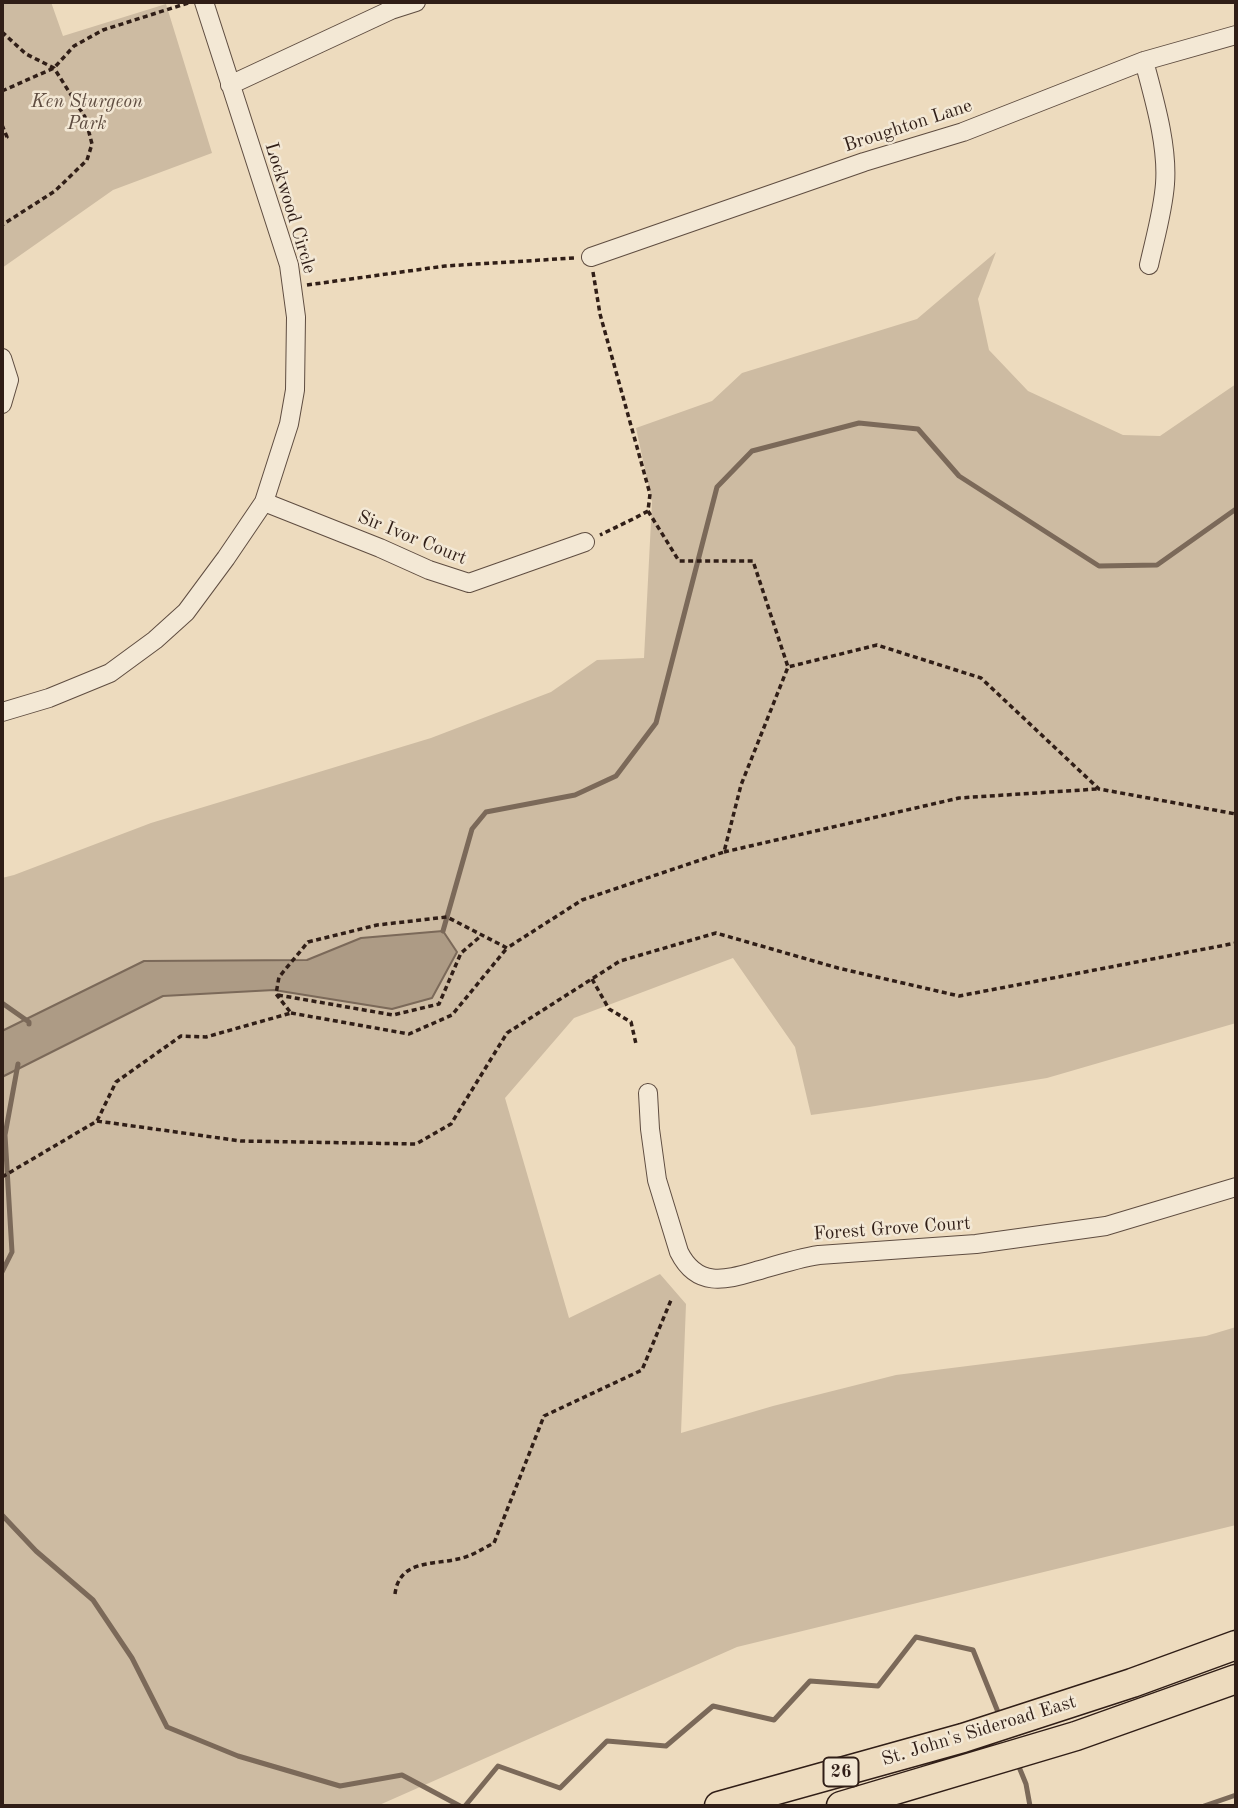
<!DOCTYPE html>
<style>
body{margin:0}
#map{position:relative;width:1238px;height:1808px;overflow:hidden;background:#eddbbe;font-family:"Old Standard TT",serif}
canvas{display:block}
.frame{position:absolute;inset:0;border:4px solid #301e17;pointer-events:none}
</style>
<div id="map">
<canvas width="1238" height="1808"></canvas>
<div class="frame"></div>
</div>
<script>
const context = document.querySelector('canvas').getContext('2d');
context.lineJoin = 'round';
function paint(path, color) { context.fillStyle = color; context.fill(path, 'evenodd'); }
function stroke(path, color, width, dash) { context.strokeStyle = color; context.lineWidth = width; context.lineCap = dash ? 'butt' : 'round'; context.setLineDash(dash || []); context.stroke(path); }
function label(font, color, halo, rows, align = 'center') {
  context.font = font + ' "Old Standard TT",serif'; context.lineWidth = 5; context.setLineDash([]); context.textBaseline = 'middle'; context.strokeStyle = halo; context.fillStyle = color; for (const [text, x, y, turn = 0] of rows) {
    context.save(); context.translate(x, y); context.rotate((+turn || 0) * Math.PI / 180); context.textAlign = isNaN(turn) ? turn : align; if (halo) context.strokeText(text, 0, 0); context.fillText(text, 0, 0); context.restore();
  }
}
paint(new Path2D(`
 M2,2h49l12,34 103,-32 46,149 -99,37 -111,78z
 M996,252l-18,47 11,51 39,41 95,44 37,1 76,-52v639l-189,55 -178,29 -58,8 -16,-68 -62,-89 -159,60 -69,80 64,220 91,-44 26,30 -5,129 92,-27 123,-31 310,-39 30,-9v198l-499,122 -360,159h-375v-928l12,-3 137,-52 280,-85 120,-46 46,-32 47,-2 8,-156 -16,-74 76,-27 30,-28 175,-54z`), '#cdbba2');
const water = new Path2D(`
 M443,931l14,21 -25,46 -40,11 -118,-19 -111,6 -161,81v-46l142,-70 163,-1 54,-22z`);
paint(water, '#ad9b85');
stroke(water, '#7b6959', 2);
stroke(new Path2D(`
 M443,931l29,-102 14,-17 89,-17 41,-19 40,-53 61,-236 35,-36 107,-28 59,6 41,47 140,90 58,-1 79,-56
 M2,1003l27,19v2
 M2,1272l10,-20 -7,-117 13,-71
 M2,1515l34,36 57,49 39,58 35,69 71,29 102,30 62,-11 58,31
 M1017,1762l9,22 4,22
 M465,1806l33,-40 62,22 47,-47 59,5 47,-40 61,14 36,-39 68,5 38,-49 57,13 27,67
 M1204,1806l32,-11`), '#7b6959', 5);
const street = new Path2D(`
 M1144,61c10,38 24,84 21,123 -2,27 -10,54 -16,81
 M230,85l161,-75 25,-8
 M591,257l273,-95 99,-30 181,-71 92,-26
 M2,358l7,22 -7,24
 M264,502l116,46 49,22 40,13 116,-41
 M2,712l47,-14 61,-25 45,-33 31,-28 40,-54 38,-56 25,-78 6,-34 1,-73 -7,-52 -85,-263
 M648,1093l2,36 7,51 22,72c19,38 49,27 81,18 20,-6 39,-12 59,-15l157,-11 130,-18 130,-39`);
const primary = new Path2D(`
 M719,1806l244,-68 169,-55 104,-38
 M841,1806l235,-70 160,-57`);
stroke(street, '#5f4d41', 20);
stroke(primary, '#301e17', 31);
stroke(new Path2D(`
 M2,32l24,22 28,14 31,49 7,27 -5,16 -32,31 -53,34
 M2,91l52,-23 20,-22 29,-16 85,-27
 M2,125l5,12 -5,2
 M593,272l7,42 50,180 -2,17 -13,7 -35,17
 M307,285l138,-19 129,-8
 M648,511l31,50h74l35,106
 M724,852l235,-54 138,-9
 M592,979l17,30 22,13 5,22
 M278,995l115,20 46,-11 22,-51 21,-18
 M291,1013l118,21 43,-19 55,-67
 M97,1121l144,20 175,3 35,-20 56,-91 113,-72 96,-28 122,35 121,28 277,-53
 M2,1177l95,-56 19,-39 65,-46 25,1 85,-24 -15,-19 3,-17 29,-35 69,-17 70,-8 60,31 75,-48 142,-48 17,-67 47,-118 89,-22 104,33 118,111 137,25
 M395,1594c4,-34 37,-29 63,-35 12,-2 24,-10 36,-16l50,-127 98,-46 29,-70`), '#301e17', 3.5, [5, 3.5]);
stroke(street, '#f3e8d5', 18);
stroke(primary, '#eddbbe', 28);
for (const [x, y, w] of [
 [841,1772,35]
]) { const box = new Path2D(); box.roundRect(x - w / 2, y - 14.5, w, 29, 5); context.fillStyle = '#f3e8d5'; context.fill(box); stroke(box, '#301e17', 2); }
label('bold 18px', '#301e17', null, [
 ["26",841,1772]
]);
label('italic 19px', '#5f4d41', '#f3e8d5', [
 ["Ken Sturgeon",87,102],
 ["Park",87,124]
]);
label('19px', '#301e17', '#f3e8d5', [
 ["Broughton Lane",908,126,-18],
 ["Lockwood Circle",290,208,73],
 ["Sir Ivor Court",412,538,22],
 ["Forest Grove Court",892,1229,-4],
 ["St. John's Sideroad East",979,1731,-17]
]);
</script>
